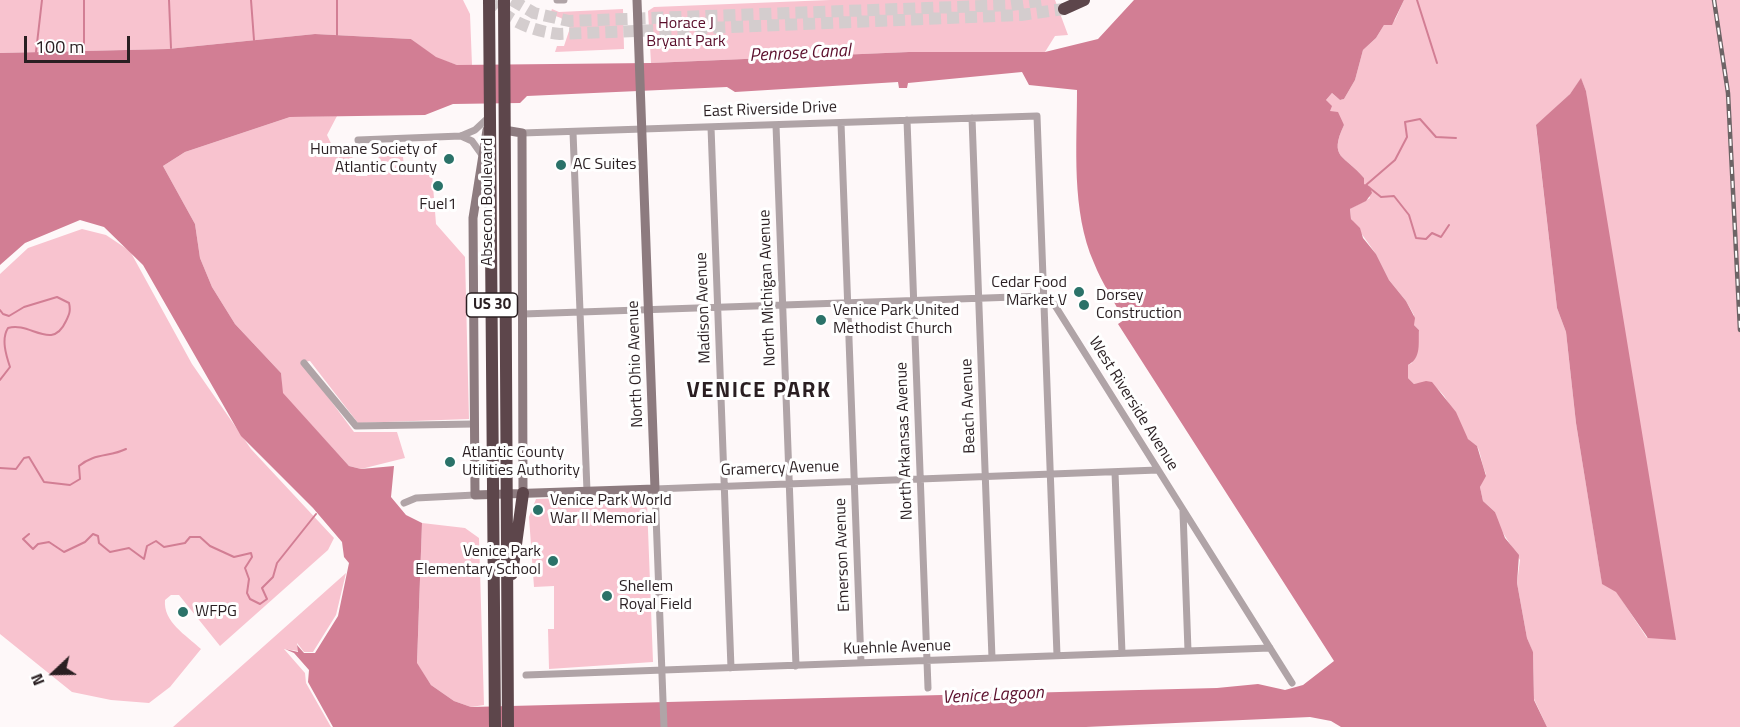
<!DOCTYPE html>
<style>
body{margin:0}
#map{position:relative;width:1740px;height:727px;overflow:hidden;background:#fef8f9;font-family:"Titillium Web",sans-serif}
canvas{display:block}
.north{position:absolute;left:24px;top:643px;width:60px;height:60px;-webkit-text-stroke:4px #fff;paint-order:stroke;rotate:248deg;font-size:16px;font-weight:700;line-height:24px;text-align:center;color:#2a1f22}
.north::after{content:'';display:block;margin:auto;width:21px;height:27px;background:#2a1f22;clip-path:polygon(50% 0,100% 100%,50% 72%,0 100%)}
.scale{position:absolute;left:24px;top:36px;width:106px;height:27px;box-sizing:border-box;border:3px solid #2a1f22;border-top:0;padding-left:8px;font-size:18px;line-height:21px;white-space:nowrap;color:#2a1f22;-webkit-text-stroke:4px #fff;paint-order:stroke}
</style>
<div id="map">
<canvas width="1740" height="727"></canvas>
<div class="north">N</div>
<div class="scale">100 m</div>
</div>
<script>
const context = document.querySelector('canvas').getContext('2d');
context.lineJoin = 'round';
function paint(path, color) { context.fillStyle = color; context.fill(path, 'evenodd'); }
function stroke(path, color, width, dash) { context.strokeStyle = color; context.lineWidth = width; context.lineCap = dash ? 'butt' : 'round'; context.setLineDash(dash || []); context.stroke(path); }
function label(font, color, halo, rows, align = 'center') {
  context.font = font + ' "Titillium Web",sans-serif'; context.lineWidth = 6; context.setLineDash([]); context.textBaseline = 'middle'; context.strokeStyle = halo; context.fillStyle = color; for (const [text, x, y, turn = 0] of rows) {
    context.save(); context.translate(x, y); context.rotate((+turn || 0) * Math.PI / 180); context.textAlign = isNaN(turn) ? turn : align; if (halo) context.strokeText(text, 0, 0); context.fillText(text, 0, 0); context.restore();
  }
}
paint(new Path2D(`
 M0,0h463l7,14 2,51h-15l-21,-7 -25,-19 -96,-5 -147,15 -168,4z
 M830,0h225l13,35 -13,1 -10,16h-136l-258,11 -3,-52 6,-4z
 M1404,0h336v727h-193l-13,-28 -1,-46 -6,-15 -10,-55 3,-23 -22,-35 -3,-13 -12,-11 -3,-14 6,-13c-4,-9 -5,-19 -8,-26 -2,-4 -8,-6 -10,-9 -16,-18 -20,-63 -54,-55l-6,-6v-13l4,-2 7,-33 -5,-5v-10l-8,-14 -17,-21 -13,-26 -25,-35 -1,-10 20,-11 -7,-15 1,-5c-19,-23 -36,-19 -20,-53l-14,-14 -4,-11 6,-7 8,7 4,-1 11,-19 8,-30 13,-12 8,-13 11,-5zM1581,79l5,12 61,547 -31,-47 -14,-8 -26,-160 -10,-91 -9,-24 -21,-182 34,-32z
 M552,9l7,3 64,-3 1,40 -69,3 2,-6h7l6,-18 -9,-10 -11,-4z
 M337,116l-10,19 11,23 13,-8 5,26h11l12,-19 23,-9 3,27 27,-2 4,51 29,33 4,162 -111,4 -48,-62 -8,1 52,70h43l8,26 -44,11 -12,-3 -67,-73 -1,-20 -46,-49 -23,-37 -12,-29 -5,-34 -32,-58 22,-14 105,-35z
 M82,229l24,6 24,16 62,113 59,85 83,89 -6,12 -108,96 -41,-51h-8l-6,5c-2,22 21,35 36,49l-31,38 -21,16 -38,-3 -39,-8 -72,-58v-360l28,-26z
 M642,495l5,8 6,159 -104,7 -1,-40h6v-43l-20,1 -5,-70 7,-18z
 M422,523l43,5 14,10 5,167 -13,2 -17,-6 -23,-16 -14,-21z
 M346,573l-10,42 -23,37h-9l-7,-9 1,8 -14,-2 21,24 1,10 25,44h-158z`), '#f8c3cf');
paint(new Path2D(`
 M1134,0h270l-12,25h-8l-8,13 -13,12 -8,30 -11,19 -4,1 -8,-7 -6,7 6,6 -2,5 8,1 6,13c-16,34 1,30 20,53v6l6,3 2,6 -6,8 -16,8 1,10 9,9 3,10 13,16 13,26 17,21 9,17 -1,7 5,5c-1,12 3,28 -11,35v13l6,6 12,-3 6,1 24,30 12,27 9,7 9,30 -6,11 3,14 12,11 10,26 14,17 -2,28 10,55 6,14 1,48 13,27h-206l-10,-6 -21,-4 -224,10h-753l-25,-45 1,-12 -15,-17 -9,-4 13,3 -1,-7 7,8h11l23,-37 11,-53 -5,-6 -2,-15 -29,-34 -72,-72 -98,-171 -39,-38 -24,-7 -55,23 -25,22v-212l168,-4 147,-15 96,5 25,18 21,8 194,-2 258,-11h136l53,-13zM1022,72l7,13 48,5c0,57 -6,120 17,173 8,20 20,38 30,57l-6,4 216,337 -31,24 -18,5 -27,-6 -41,4 -746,19 -17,-6 -23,-16 -14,-22 5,-140 -16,-8 -15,-18 3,-31 -33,3 -12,-3 -66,-73 -2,-20 -46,-49 -23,-37 -12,-29 -5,-34 -32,-58 22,-14 105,-35 135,-2 28,-11 67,-1 7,-7 200,-9 8,5 163,-10 1,6h8l1,-5z
 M1581,78l5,13 90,549 -28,-2 -32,-46 -14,-8 -26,-161 -10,-91 -9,-24 -21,-183 34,-31z`), '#d27e94');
stroke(new Path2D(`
 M169,0l2,48
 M251,0l3,40
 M1417,0l20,63
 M337,35v-35
 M84,51v-51
 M36,52l6,-52
 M1449,225l-8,12 -9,-4 -6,6 -10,-1 -7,-23 -15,-19 -13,1 -15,-12 29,-25 12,-23 -2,-15 15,-3 16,18 20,1
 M0,310l3,4 6,2 15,-9 33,-10 12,6c2,8 0,12 -3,18 -14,31 -36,0 -58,7 -7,11 -2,27 2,39l-10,13
 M0,468l16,1 8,-11 5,-1 15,25 26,3 10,-6 -1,-13c15,-13 31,-9 47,-17
 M29,534l-6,5 10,10 5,-5 11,-2 15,10 21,-10 8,-8 5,2 1,7 11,9 19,-4 15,11 3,-13 9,-5 8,6 21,-4 5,-6h10l10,9 24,11 17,-4 1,4 -7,11 4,11 -2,14 3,6 10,5 7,-5 -5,-11 11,-11 4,-14 39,-49`), '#d27e94', 2);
stroke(new Path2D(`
 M489,0c19,21 42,31 71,34l461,-19 43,-6
 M512,0l22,13 35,8 442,-16 35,-5`), '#d4cdce', 12, [12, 6]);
stroke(new Path2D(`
 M557,0h7
 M972,118l20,540
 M907,120l21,568
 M841,123l20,540
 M776,125l20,541
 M711,127l20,541
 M573,132l14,359
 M522,133l515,-17 20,539
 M461,136l11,5 10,14
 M358,140l103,-4 14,-6 15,-14
 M1044,296l10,8 238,379
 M523,314l521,-18
 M304,363l52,63 118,-2
 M1115,472l7,181
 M404,503l12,-5 59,-3
 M1183,511l5,140
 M526,675l744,-27
 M664,727l-9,-238 503,-19`), '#b0a4a7', 7);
stroke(new Path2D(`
 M487,130l-14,88 2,277 180,-6 -18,-489
 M504,130l18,3 1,360`), '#8d7b7f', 9);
stroke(new Path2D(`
 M489,0l6,727
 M504,0l4,727
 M1064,9l20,-9
 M512,574l11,-81`), '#5d464b', 12);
const rail = new Path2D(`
 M1714,0l14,93 12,237`);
stroke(rail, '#6d6466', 4.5);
stroke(rail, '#fff', 2, [7]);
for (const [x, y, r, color] of [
 [449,159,6,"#2b7269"],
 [561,165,6,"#2b7269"],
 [438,186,6,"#2b7269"],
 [1079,292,6,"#2b7269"],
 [1084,305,6,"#2b7269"],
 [821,320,6,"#2b7269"],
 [450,462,6,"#2b7269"],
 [538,510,6,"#2b7269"],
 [553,561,6,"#2b7269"],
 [607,596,6,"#2b7269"],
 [183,612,6,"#2b7269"]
]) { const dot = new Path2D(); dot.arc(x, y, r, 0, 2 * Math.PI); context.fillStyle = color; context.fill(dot); stroke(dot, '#fff', 2); }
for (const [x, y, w] of [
 [492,305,51]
]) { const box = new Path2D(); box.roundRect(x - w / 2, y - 12, w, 24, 4.5); context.fillStyle = '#fff'; context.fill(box); stroke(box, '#2a1f22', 1.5); }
label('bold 15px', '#2a1f22', null, [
 ["US 30",492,305]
]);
label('16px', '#5a0e2b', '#fff', [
 ["Horace J",686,24],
 ["Bryant Park",686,42]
]);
label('16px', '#2a1f22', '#fff', [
 ["East Riverside Drive",770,110,-2],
 ["Absecon Boulevard",488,202,-90],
 ["North Michigan Avenue",768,288,-92],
 ["Madison Avenue",704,308,-92],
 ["North Ohio Avenue",636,364,-92],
 ["West Riverside Avenue",1133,404,58],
 ["Beach Avenue",969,406,-92],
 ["North Arkansas Avenue",905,441,-92],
 ["Gramercy Avenue",780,469,-2],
 ["Emerson Avenue",843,555,-92],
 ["Kuehnle Avenue",897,648,-2]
]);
label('16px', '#2a1f22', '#fff', [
 ["Humane Society of",437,150,"right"],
 ["Atlantic County",437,168,"right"],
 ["AC Suites",573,165],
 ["Fuel1",438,205,"center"],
 ["Cedar Food",1067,283,"right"],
 ["Market V",1067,301,"right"],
 ["Dorsey",1096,296],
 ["Construction",1096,314],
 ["Venice Park United",833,311],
 ["Methodist Church",833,329],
 ["Atlantic County",462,453],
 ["Utilities Authority",462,471],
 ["Venice Park World",550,501],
 ["War II Memorial",550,519],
 ["Venice Park",541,552,"right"],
 ["Elementary School",541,570,"right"],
 ["Shellem",619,587],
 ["Royal Field",619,605],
 ["WFPG",195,612]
], 'left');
label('italic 18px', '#5c102d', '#fff', [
 ["Penrose Canal",800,54,-3],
 ["Venice Lagoon",993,696,-3]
]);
context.letterSpacing = '1.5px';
label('bold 22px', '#2a1f22', '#fff', [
 ["VENICE PARK",759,392]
]);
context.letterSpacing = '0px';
</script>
